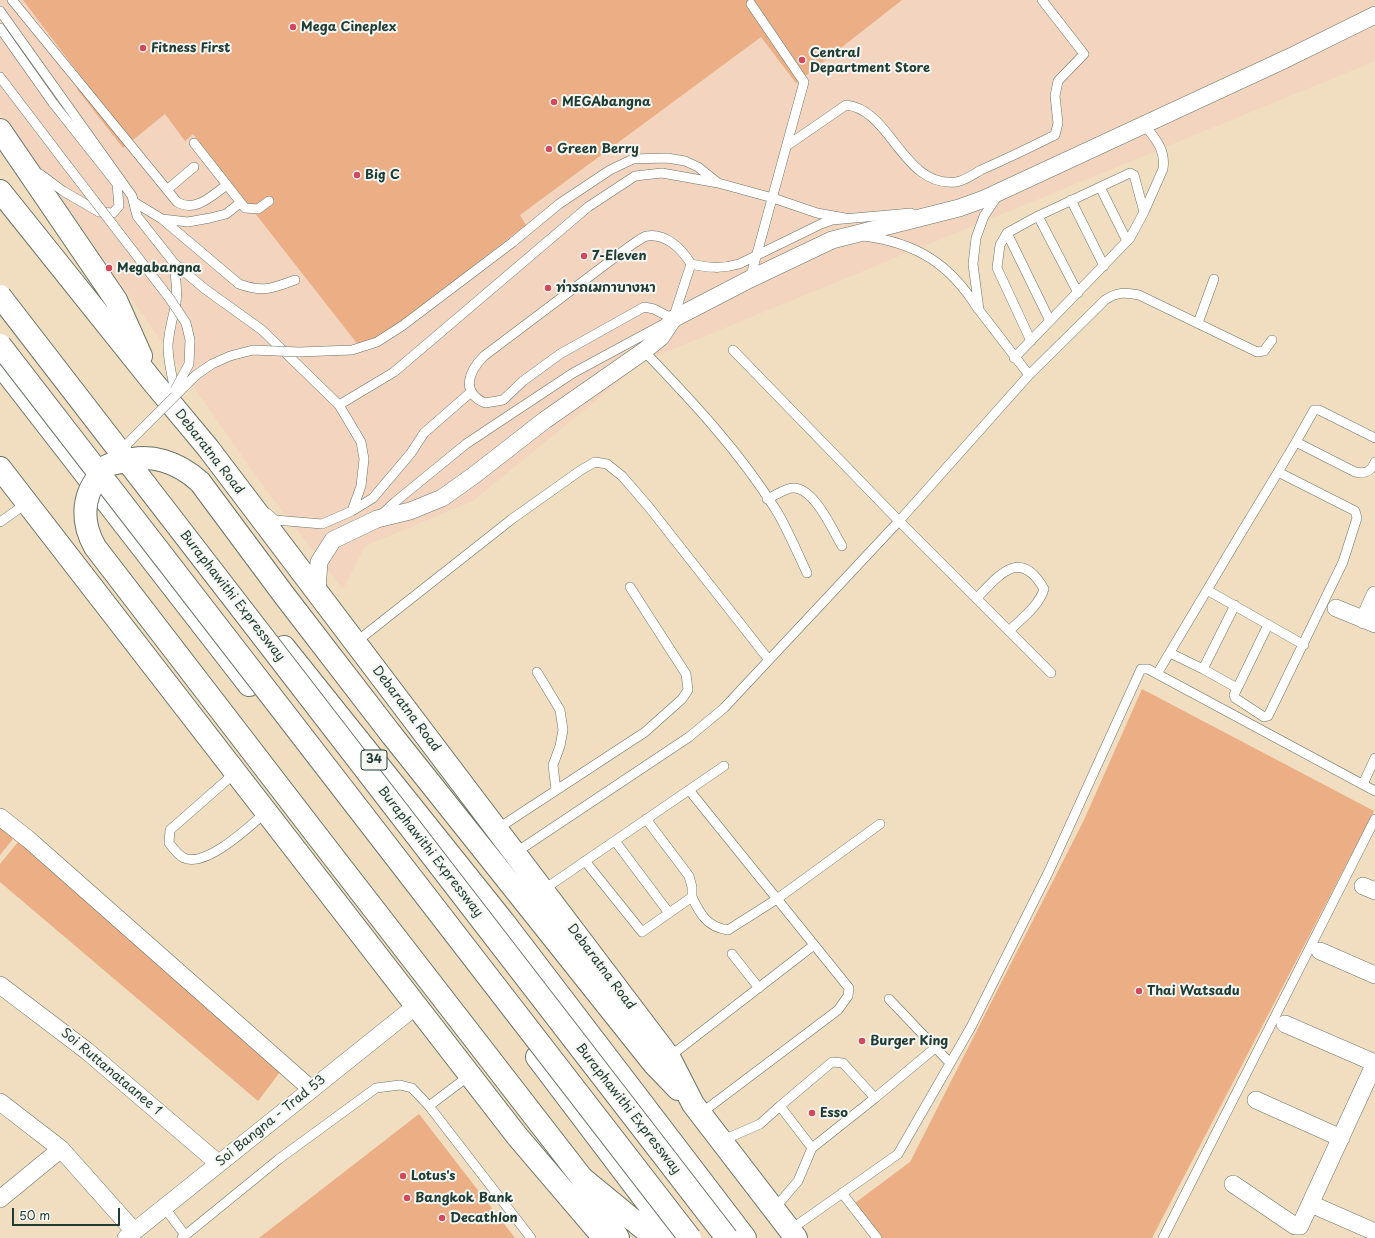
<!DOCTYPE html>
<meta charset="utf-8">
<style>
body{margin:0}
#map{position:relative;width:1375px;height:1238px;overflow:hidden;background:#f1ddbf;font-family:"Playpen Sans",sans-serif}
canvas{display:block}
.scale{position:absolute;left:12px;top:1208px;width:108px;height:18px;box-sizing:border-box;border:2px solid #1f3d34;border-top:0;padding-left:5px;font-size:12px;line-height:14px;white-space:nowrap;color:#1f3d34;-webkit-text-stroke:3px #f6f6f2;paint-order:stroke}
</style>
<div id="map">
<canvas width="1375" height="1238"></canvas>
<div class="scale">50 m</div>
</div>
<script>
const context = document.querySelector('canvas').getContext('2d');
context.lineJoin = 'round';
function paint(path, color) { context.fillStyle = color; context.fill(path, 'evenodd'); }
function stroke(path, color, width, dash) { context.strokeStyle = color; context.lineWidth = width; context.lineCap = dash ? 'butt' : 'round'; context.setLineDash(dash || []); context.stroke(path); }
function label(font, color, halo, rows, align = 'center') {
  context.font = font + ' "Playpen Sans","Playpen Sans Thai",sans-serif'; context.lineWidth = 4; context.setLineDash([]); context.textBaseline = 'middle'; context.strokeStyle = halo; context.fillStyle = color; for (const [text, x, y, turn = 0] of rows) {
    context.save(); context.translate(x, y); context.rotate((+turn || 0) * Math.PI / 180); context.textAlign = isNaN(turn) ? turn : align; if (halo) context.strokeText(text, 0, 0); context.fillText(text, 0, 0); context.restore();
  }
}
paint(new Path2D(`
 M0,0h1375v61l-731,300 -171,140 -108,45 -22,43 -77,-99 -266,-379z`), '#f3d4bf');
paint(new Path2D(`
 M23,0h879l-106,83 -35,-46 -241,178 6,10 -163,126 -170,-217 -8,7 -20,-27 -42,34 -46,-59 8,-7z
 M1142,689l232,122 -222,427h-271l-26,-35 55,-41 174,-342z
 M0,828l13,11 -13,16z
 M18,842l265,226 -25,33 -258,-219v-18z
 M419,1114l96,124h-256z`), '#ebae85');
const service = new Path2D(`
 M12,0l165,202c19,11 35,-7 50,-17l18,23 13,1 11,-8
 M0,11l132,185 5,20 37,47 31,26 57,41 77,75 22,37 3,17 -3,27 -9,25
 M0,28l53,75 64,81 2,22 -6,7 -14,-1 -36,-21 -23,-17
 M0,77l70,92
 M194,143l33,42
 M788,145l58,-40c45,4 57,83 110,77 8,-1 18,-8 25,-12 25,-11 50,-23 74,-35l3,-12 -3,-27 3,-15 26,-27 -42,-54
 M1100,187l27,54
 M168,189l26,-22
 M998,195l-14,21 -8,22 -3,26 6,46 50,65
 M1071,200l33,66
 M134,202l28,17 26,3 22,-4 16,-4 14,-11
 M162,219l77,65c25,9 33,4 56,-4
 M1007,233l43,88
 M864,236c53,7 86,28 114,73
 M513,242l46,-38 51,-34 23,-11 34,-1 18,3 13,6 20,16 55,15 44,15 28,5
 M174,263c1,13 4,26 2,40 -3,14 -7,27 -8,42 0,16 4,33 8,49
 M691,264c17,4 31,5 48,0l82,-40 11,-4 79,-7
 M750,279l54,-197 -53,-78
 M1078,293l-40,-77 92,-43 4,2 10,37
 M1198,323l16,-44
 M1031,341l-34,-73 3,-23 7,-12 31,-17
 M733,350l166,171 152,152
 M644,351c48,50 95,100 132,159 12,20 21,42 31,63
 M1014,358l116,-120 14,-26 19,-43c3,-20 -8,-30 -19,-45
 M339,405l55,-33 194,-165 47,-31 27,-3 56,10
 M1375,438l-56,-28h-5l-18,32 59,30c10,2 16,0 20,-10
 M1278,472l18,-30
 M767,499c8,-3 18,-11 26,-11 21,-1 40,43 49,58
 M267,513l8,7 47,4 30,-13 21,-13 38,-45 13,-20 47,-41
 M380,516l15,-14 71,-58 36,-24 71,-47 100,-54 18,-55c-9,-15 -25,-31 -44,-28 -5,1 -12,7 -17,10l-146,110c-15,15 -24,36 1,47l18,-3 20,-19 37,-27 84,-47 10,2 19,10
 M0,522l27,-19
 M1207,590l97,55
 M977,598c22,-23 43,-51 67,-9 -5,17 -23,30 -35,42
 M1235,605l-32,64 34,19
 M356,642l156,-123 69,-49 14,-8 12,2 15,12 26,30 121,154
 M1170,653l33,16
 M537,672l23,38 3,20 -3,16 -7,19 3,25
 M1157,674l81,-136 40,-66 77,39 2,7 -14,44 -72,148 -3,6 -4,1 -29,-19 -1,-3 34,-70
 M236,772l-66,58 -1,13c4,5 9,12 15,15 22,10 66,-32 82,-46
 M1363,784l12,-26
 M689,790l160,198 -1,8 -10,14 -138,104
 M646,819l43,57 3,11v10
 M497,829l148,-97 37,-33 6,-9 -2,-16 -56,-87
 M615,841l54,72
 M515,853l174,-116 35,-29 175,-187 130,-146 76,-75c12,-8 20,-8 34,-5l118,57 7,-1 8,-11
 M585,861l57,71 50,-35c8,17 15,30 36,33l49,-31 103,-75
 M543,890l181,-124
 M732,954l27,34
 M889,999l61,64
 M669,1057l145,-112
 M875,1098l60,-50
 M429,1106l41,-31
 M780,1106l52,-44 11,1 32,35 -63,50
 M721,1141l39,-17 20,-18 32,42 -14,33 -24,28
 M842,1193l35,45
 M164,1207l21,28
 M790,1230l108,-76 73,-127 78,-156 92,-202h7l227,122
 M182,1238l97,-79 97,-71 24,-3 12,3 17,18 102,132
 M1163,1238l212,-419`);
const minor = new Path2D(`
 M317,590l2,-28 14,-22 44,-21 33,-8 32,-13 31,-22 72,-56 99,-69 17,-14 12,-18 77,-40 82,-39 127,-32 25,-9 304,-141 87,-43
 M1336,608l39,16
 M1364,620l11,-25
 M0,817l28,22 283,250
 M1363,886l12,5
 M1320,951l55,24
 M0,985l87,66 131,112
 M1285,1024l90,39
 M1256,1100l85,38
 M0,1102l61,47 73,82
 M1233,1184l62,42h5l75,-163
 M0,1199l61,-50
 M1311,1204l64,28
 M126,1238l291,-233`);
const secondary = new Path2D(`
 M0,130l116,170 25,56
 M0,191l153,191 55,66 461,609 24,47 103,134
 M0,468l517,668 87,102
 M391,734l263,330 24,25
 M318,837l264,341 36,60`);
const trunk = new Path2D(`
 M0,364l249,321
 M284,647l219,274 242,317
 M537,1057l137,181
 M582,1178l73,60`);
stroke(service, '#687565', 10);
stroke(minor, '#687565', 18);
stroke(secondary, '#687565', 24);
stroke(trunk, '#687565', 24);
stroke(service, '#fff', 9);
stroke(minor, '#fff', 17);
stroke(secondary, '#fff', 22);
stroke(trunk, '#fff', 22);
const serviceBridge = new Path2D(`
 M70,169l100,130 16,24 4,17 -1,24 -14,26
 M120,451l76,-76 16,-11 18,-8 23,-6 46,2 53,-2 25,-8 25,-16 111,-84`);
const secondaryBridge = new Path2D(`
 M318,837l-223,-290c-13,-23 -14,-49 4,-71 2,-3 5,-8 8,-10 3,-2 10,-3 14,-4 29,-10 57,0 79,20l84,113 107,139`);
const motorwayBridge = new Path2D(`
 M0,296l727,942
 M0,345l690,893`);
stroke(serviceBridge, '#687565', 10, []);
stroke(secondaryBridge, '#687565', 24, []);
stroke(motorwayBridge, '#687565', 24, []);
stroke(serviceBridge, '#fff', 9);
stroke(secondaryBridge, '#fff', 22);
stroke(motorwayBridge, '#fff', 22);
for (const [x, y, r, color] of [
 [293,27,4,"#d1495b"],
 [143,48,4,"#d1495b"],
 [802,60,4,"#d1495b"],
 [554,102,4,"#d1495b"],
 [549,149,4,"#d1495b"],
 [357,175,4,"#d1495b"],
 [584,256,4,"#d1495b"],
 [109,268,4,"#d1495b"],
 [548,288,4,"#d1495b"],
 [1139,991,4,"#d1495b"],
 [862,1041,4,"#d1495b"],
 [812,1113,4,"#d1495b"],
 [403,1176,4,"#d1495b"],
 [407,1198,4,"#d1495b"],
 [442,1218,4,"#d1495b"]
]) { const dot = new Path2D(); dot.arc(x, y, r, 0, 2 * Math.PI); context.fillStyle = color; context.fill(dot); stroke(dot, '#f6f6f2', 1.5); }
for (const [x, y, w] of [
 [374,760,26]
]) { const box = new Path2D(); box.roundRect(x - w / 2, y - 10, w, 20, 3); context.fillStyle = '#f6f6f2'; context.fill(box); stroke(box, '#1f3d34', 1); }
label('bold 12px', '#1f3d34', null, [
 ["34",374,760]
]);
label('bold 13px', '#1f3d34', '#f6f6f2', [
 ["Mega Cineplex",301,27],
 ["Fitness First",151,48],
 ["Central",810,53],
 ["Department Store",810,68],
 ["MEGAbangna",562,102],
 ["Green Berry",557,149],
 ["Big C",365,175],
 ["7-Eleven",592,256],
 ["Megabangna",117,268],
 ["ท่ารถเมกาบางนา",556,288],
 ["Thai Watsadu",1147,991],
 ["Burger King",870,1041],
 ["Esso",820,1113],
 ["Lotus's",411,1176],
 ["Bangkok Bank",415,1198],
 ["Decathlon",450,1218]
], 'left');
label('13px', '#1f3d34', '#f6f6f2', [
 ["Debaratna Road",209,452,52],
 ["Buraphawithi Expressway",232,596,52],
 ["Debaratna Road",406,709,53],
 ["Buraphawithi Expressway",430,852,52],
 ["Debaratna Road",601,967,53],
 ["Soi Ruttanataanee 1",111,1072,40],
 ["Buraphawithi Expressway",628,1109,52],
 ["Soi Bangna - Trad 53",271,1121,-39]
]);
</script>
